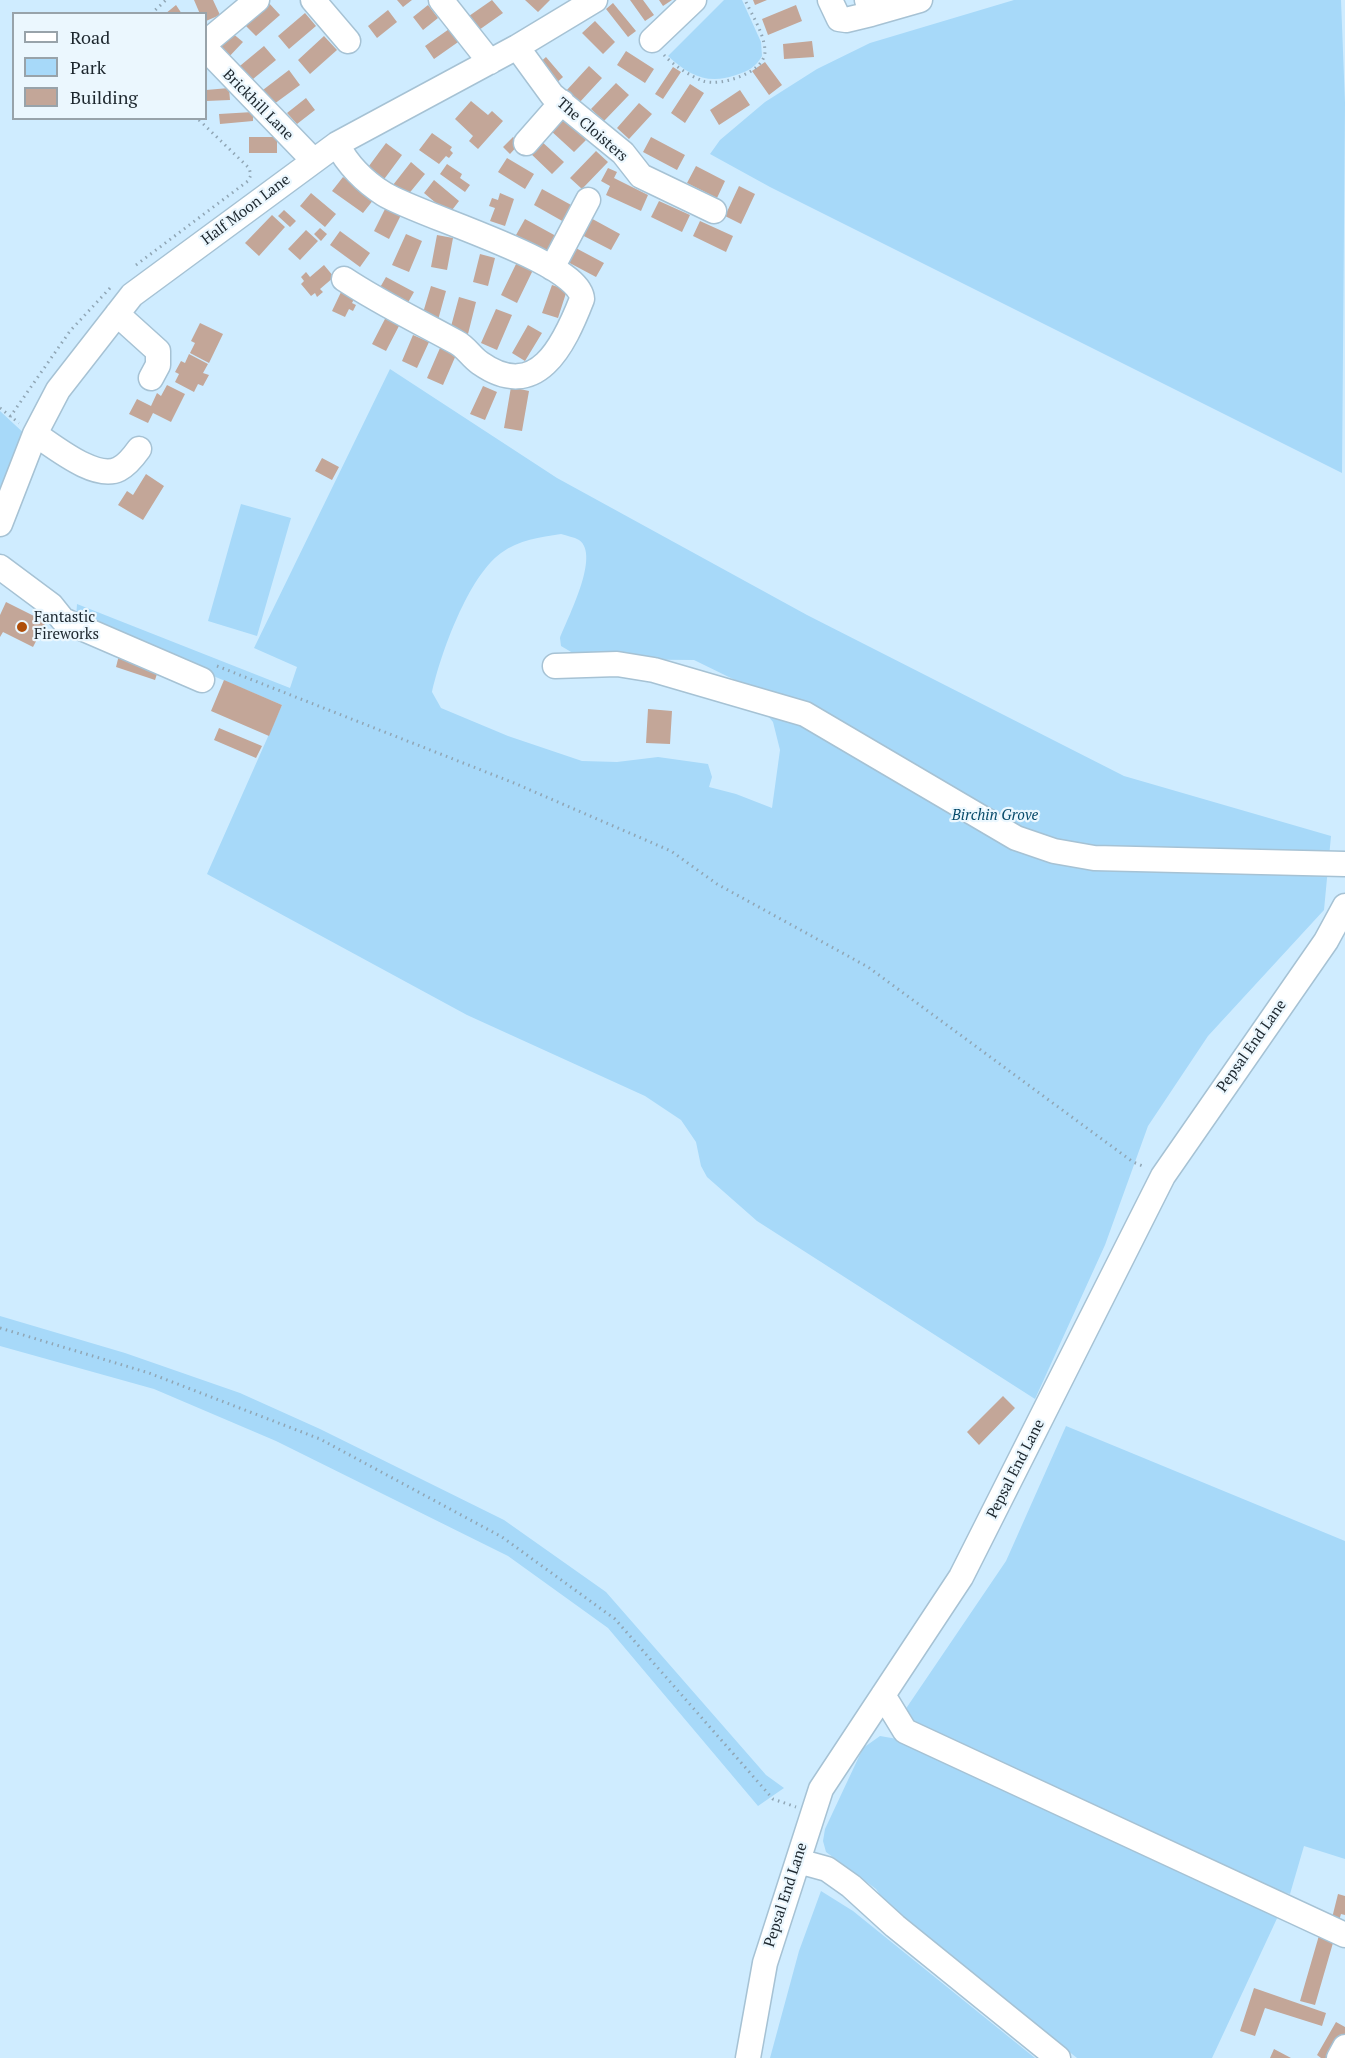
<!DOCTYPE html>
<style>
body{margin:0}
#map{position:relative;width:1345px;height:2058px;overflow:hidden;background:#cfecff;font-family:"PT Serif",serif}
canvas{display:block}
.legend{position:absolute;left:12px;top:12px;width:195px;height:108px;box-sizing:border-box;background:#ebf7fe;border:2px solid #98a3aa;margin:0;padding:8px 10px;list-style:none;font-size:18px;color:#1c262d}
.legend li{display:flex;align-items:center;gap:12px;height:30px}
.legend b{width:30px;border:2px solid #98a3aa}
</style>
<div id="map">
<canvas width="1345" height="2058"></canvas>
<ul class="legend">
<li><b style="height:8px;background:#fff"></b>Road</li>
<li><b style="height:16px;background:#a7d9f9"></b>Park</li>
<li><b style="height:16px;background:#c3a698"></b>Building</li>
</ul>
</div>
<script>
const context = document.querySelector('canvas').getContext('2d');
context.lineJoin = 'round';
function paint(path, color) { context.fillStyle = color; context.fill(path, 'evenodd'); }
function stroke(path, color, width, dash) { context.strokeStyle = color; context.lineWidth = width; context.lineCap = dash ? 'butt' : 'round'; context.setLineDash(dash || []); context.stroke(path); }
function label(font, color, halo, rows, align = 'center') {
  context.font = font + ' "PT Serif",serif'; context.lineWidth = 4.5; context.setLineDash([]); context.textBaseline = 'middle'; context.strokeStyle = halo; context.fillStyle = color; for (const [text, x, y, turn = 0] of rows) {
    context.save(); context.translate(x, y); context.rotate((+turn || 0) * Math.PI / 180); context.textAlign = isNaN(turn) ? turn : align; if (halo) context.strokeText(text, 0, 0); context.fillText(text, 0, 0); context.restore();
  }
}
paint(new Path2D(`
 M724,0h18l19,42 1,14c-6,11 -14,15 -26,19 -28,10 -46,1 -68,-19z
 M1014,0h327l4,103 -3,370 -572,-286 -60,-33 10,-14 45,-38 52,-33 53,-26z
 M390,369l167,109 250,137 317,161 207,60 -7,74 -116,126 -60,90 -43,119 -70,154 -278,-178 -50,-44 -6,-11 -5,-24 -15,-22 -36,-24 -178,-81 -260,-141 75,-169 -206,-87 1,-14 213,84 7,-21 -43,-19zM561,534c6,2 13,3 18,6 22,15 -12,79 -19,98l1,8 22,13 111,1 45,22 34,40 7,28 -8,58 -36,-14 -27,-7 3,-10 -4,-13 -50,-7 -41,5 -35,-1 -74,-25 -67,-28 -9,-16c9,-39 36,-115 69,-139 18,-13 39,-16 60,-19z
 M0,411l28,26 -28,68z
 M241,504l50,14 -34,118 -49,-15z
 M0,1316l125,37 115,40 80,36 184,91 102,72 160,183 18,13 -26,18 -150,-178 -100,-72 -232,-115 -122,-52 -154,-43z
 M1066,1426l279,115v318l-41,-13 -14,48 -24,-7 -354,-166 -7,-11 101,-149z
 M880,1736l23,4 377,172 -68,146h-135l-188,-150 -13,-19 -50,-37 -3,-11 2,-12 38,-81z
 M821,1891l32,20 182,147h-265l29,-107z`), '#a7d9f9');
paint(new Path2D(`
 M194,0h19l7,15 -14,6v-7h-6z
 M397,0h15l-9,7z
 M492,0l11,13 -24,17 -10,-14z
 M525,0h25l-12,12z
 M630,0h13l11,15 -9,6z
 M659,0h13l-9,6z
 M753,0h14l-12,5z
 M267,1l13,14 -24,21 -13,-13z
 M613,3l23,28 -8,6 -22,-28z
 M176,5l6,9h-17z
 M428,5l10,13 -15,12 -10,-13z
 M796,5l6,16 -34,14 -6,-16z
 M388,10l9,12 -20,16 -9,-12z
 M305,13l11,13 -27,23 -11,-13z
 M595,21l20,21 -12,12 -21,-21z
 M452,27l9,13 -27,19 -9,-13z
 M231,32l12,10 -17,18 -12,-11z
 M324,36l13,14 -27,24 -12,-14z
 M812,41l2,16 -30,2 -1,-15z
 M264,46l12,14 -29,24 -12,-14z
 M626,51l28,18 -9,14 -28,-18z
 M546,57l17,20 -9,8 -17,-20z
 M765,62l17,23 -13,10 -17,-24z
 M589,66l13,12 -23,25 -13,-12z
 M673,67l8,5 -18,27 -8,-5z
 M289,70l11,15 -30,22 -11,-14z
 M616,83l13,12 -25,26 -13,-12z
 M690,84l14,9 -19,30 -14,-10z
 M229,88l1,12 -24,1v-11z
 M740,90l10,15 -31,20 -9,-15z
 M306,98l9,12 -18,14 -10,-11z
 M471,101l17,14 4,-4 11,10 -25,28 -9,-8 4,-5 -18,-17z
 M639,103l13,11 -23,25 -12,-11z
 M253,112v9l-33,3 -1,-10z
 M562,117l24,23 -12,12 -24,-22z
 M432,133l20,14 -2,3 3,3 -4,5 -3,-2 -7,8 -20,-14z
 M249,137h28v16h-28z
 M513,137l7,6 -10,11 -7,-7z
 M651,137l34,18 -8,15 -34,-18z
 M540,140l24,22 -12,12 -23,-22z
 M386,143l16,12 -20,27 -16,-12z
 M596,151l12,11 -26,27 -12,-11z
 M507,158l27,16 -9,15 -27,-17z
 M411,162l14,12 -18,22 -14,-11z
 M447,164l15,10 -2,4 10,7 -5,7 -25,-18z
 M696,166l29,15 -8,17 -30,-15z
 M608,168l9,4 -3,6 34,17 -7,16 -35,-16 4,-9 -9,-5z
 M343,177l31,22 -11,14 -31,-22z
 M434,180l25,21 -10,13 -25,-21z
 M739,186l16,8 -14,30 -16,-8z
 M542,189l31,17 -9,16 -30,-17z
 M311,193l25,21 -11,13 -25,-21z
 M500,193l14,6 -9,27 -15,-5 5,-13 -6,-2 3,-8 6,2z
 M659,201l31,14 -8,17 -31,-15z
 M386,207l15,8 -12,24 -15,-8z
 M284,210l12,11 -6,6 -12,-11z
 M272,215l13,12 -26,29 -14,-13z
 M587,216l33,18 -9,16 -33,-17z
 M525,219l31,17 -8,16 -32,-17z
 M700,221l33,15 -7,16 -33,-16z
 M320,228l7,6 -6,7 -7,-7z
 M306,230l12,11 -18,19 -12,-11z
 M340,231l30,22 -10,14 -30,-22z
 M406,234l16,7 -13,31 -17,-7z
 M437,235l16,3 -6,32 -16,-3z
 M572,246l32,17 -8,14 -32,-17z
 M480,254l15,4 -7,28 -15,-4z
 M517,262l16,8 -16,33 -16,-8z
 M324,265l10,12 -14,12 3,3 -6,5 -2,-4 -4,3 -10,-12 3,-3 -3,-4 5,-5 4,5z
 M386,277l28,15 -8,14 -28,-15z
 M552,285l15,5 -9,28 -16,-5z
 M431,286l15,5 -8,29 -16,-4z
 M342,290l13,7 -3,6 4,2 -3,6 -4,-2 -4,8 -13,-6z
 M459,297l17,5 -8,32 -18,-4z
 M496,309l16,6 -15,35 -16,-7z
 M386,317l14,7 -14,27 -14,-7z
 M200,323l23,11 -14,29 -19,-10 5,-10 -4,-2z
 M528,325l14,8 -17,28 -13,-8z
 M413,335l16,7 -12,26 -15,-7z
 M440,348l16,7 -13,30 -16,-7z
 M189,354l19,10 -5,9 6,2 -6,11 -5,-2 -4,8 -19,-10 4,-8 -4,-2 6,-11 4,2z
 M167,385l18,9 -14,28 -18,-9 -5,10 -19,-9 8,-15 14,7 6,-13 4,3z
 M483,386l14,6 -12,28 -15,-6z
 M511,387l18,4 -7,40 -18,-3z
 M322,458l17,9 -7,13 -17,-9z
 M146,474l18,12 -21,34 -25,-15 9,-14 6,4z
 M6,602l40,20 -13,25 -30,-15 -3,5v-22z
 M119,655l40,13 -4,12 -39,-13z
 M224,680l58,25 -13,31 -58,-25z
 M648,709l24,2 -2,33 -24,-1z
 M219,728l43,18 -6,12 -42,-18z
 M1003,1396l12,12 -36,37 -12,-13z
 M1338,1894l7,2v19l-4,-1 -3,10 -7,-2z
 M1320,1932l15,4 -20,69 -15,-4z
 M1254,1988l72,25 -4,13 -57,-18 -10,28 -15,-5z
 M1336,2022l9,5v8l-13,23h-11l-4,-3z
 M1274,2049l17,9h-21z`), '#c3a698');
const minor = new Path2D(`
 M257,0l-48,40 -3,9 107,111
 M313,0l35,41
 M441,0l49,62
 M830,0l9,19 7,1 25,-6
 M867,0l4,14 49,-14
 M652,40l42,-40
 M517,47l35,48 71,58 18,23 73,35
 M526,143l36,-41
 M337,144c10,20 28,38 47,50 35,22 196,67 198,105 -18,46 -45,104 -102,64 -9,-6 -14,-16 -24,-21 -38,-21 -76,-39 -112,-63
 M552,268l36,-68
 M117,314l41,37v14l-7,13
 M35,434c20,13 61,47 84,35 8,-4 15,-13 20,-20
 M0,524l35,-90 23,-44 74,-95 205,-151 180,-97 78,-47
 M0,567l51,38 12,15 139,60
 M555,666l62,-2 37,6 151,44 211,124 38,13 40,7 251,6
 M883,1695l22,36 440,204
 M798,1861l29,8 24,17 44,40 163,132
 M748,2058l17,-95 56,-174 140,-212 202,-401 163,-235 19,-35
 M1339,2058l6,-11`);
stroke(minor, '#a6c2d4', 27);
stroke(new Path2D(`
 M151,14l15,-14
 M664,55c9,10 26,21 39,26 17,6 61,-8 62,-29 0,-17 -13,-37 -20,-52
 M136,265l112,-84 3,-6 -2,-7 -52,-50
 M0,408l19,15
 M10,417l60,-86 41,-44
 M217,666l297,117 157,68 46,33 151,83 265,195 12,5
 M0,1328l149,45 171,66 182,98 113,82 158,180 23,8`), '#90a6b5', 3, [1.5, 4.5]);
stroke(minor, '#fff', 24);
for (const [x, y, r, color] of [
 [22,627,6,"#af4e0a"]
]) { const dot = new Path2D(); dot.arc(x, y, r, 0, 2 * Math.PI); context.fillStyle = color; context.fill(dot); stroke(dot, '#ebf7fe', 2); }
label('15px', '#1c262d', '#ebf7fe', [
 ["Brickhill Lane",258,105,45],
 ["The Cloisters",592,130,41],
 ["Half Moon Lane",246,210,-37],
 ["Pepsal End Lane",1252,1046,-55],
 ["Pepsal End Lane",1016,1469,-63],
 ["Pepsal End Lane",786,1895,-72]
]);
label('15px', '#1c262d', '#ebf7fe', [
 ["Fantastic",34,618],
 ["Fireworks",34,635]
], 'left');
label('italic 15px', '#074a6a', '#ebf7fe', [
 ["Birchin Grove",995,816]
]);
</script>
